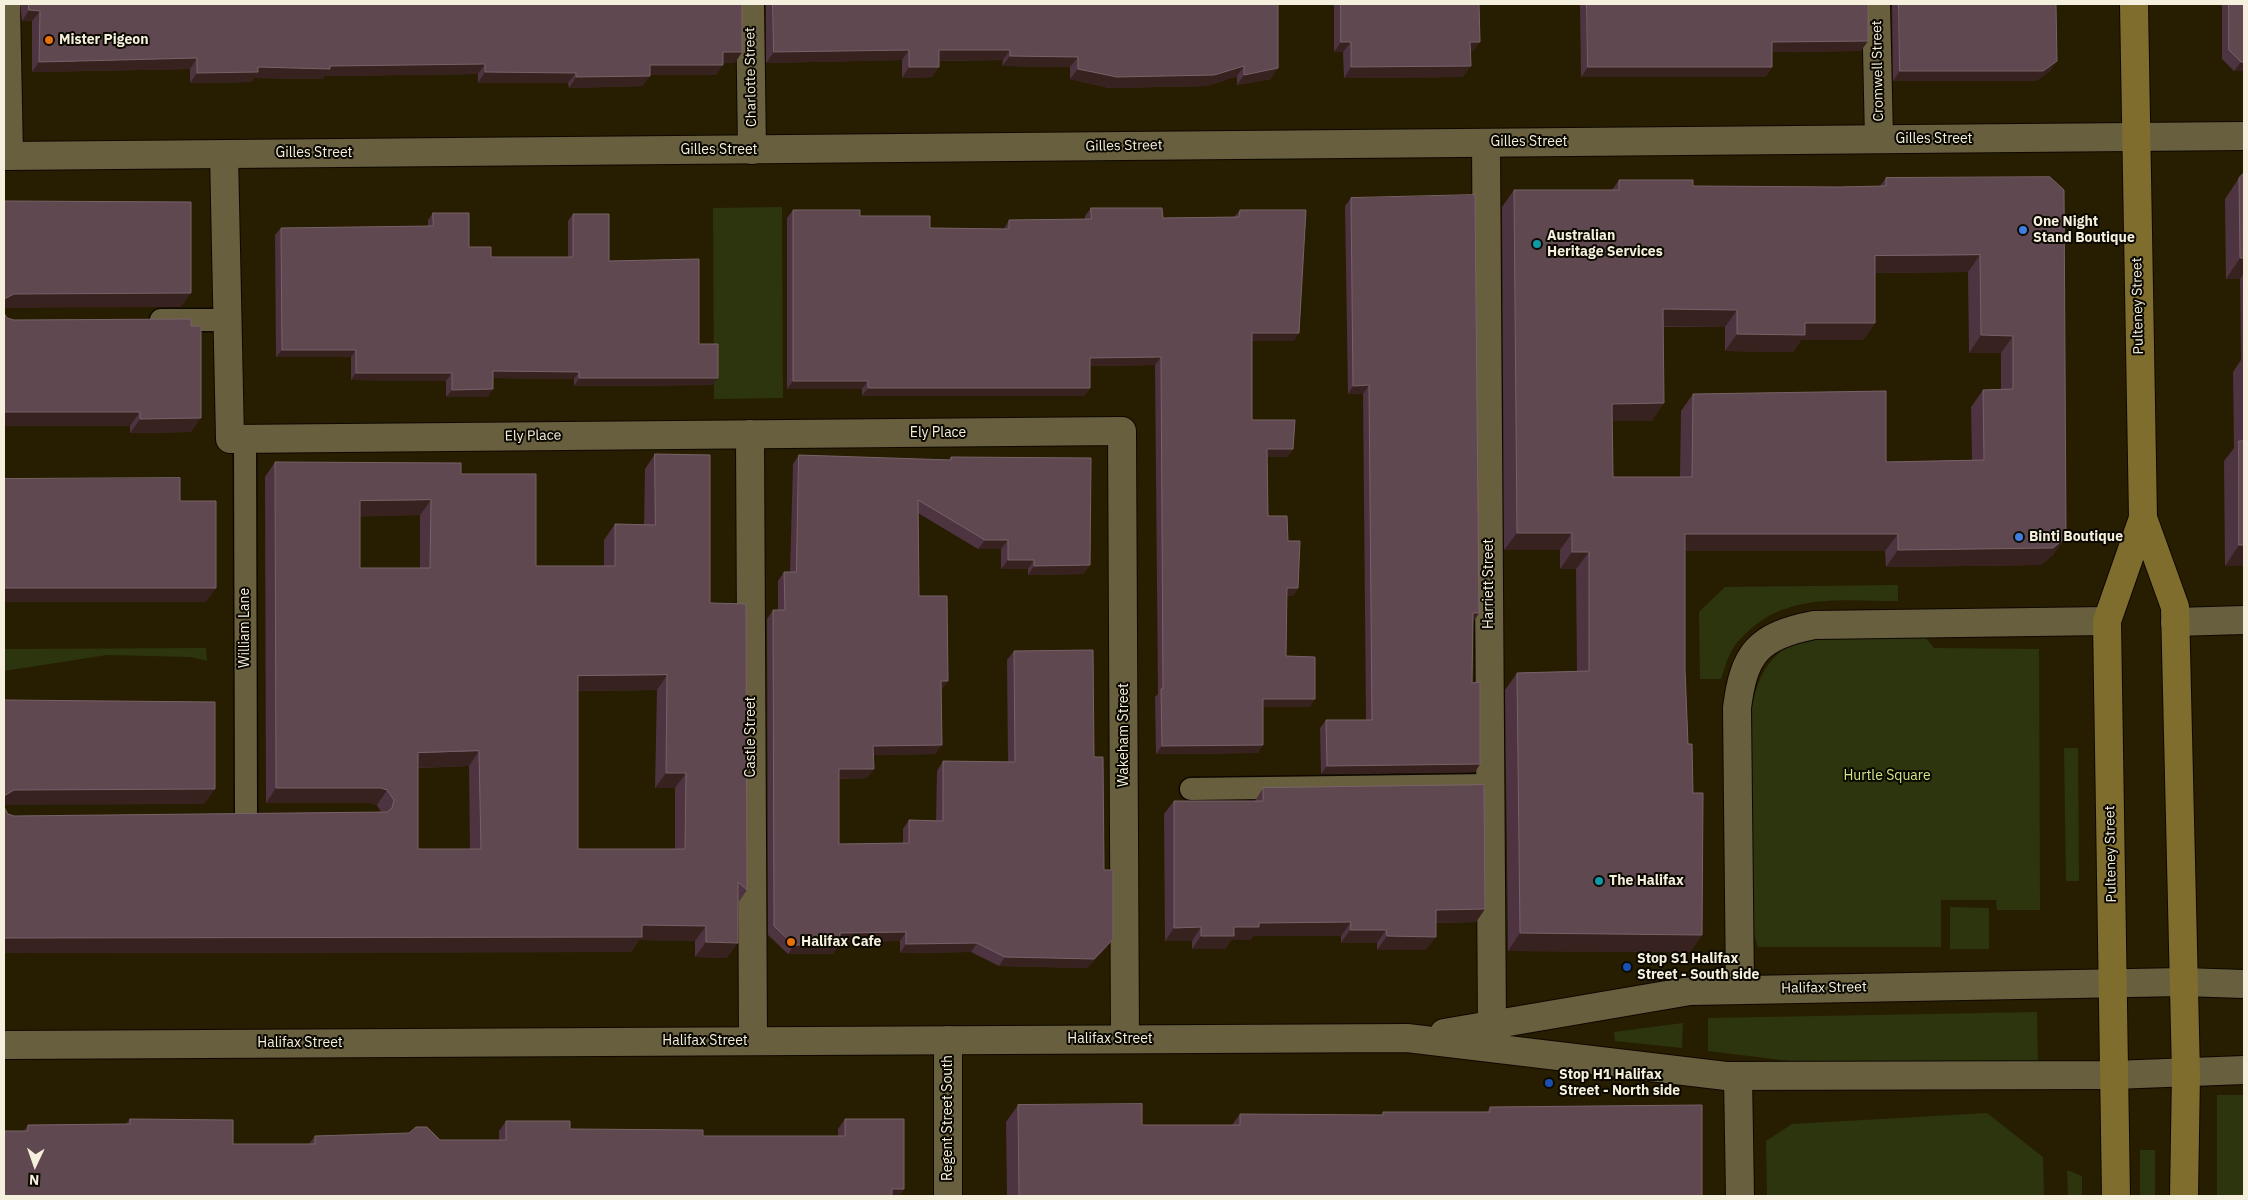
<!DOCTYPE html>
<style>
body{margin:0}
#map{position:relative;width:2248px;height:1200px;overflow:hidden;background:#271e01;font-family:"IBM Plex Sans",sans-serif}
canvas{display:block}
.frame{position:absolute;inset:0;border:5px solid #f5f0de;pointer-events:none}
.north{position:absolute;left:10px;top:1140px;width:50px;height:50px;-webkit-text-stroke:4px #0c0901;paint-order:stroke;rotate:183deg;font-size:14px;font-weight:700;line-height:20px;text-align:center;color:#f5f0de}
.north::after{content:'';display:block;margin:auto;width:18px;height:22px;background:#f5f0de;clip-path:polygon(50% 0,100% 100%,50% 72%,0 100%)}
</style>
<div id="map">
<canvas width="2248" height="1200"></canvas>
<div class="frame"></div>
<div class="north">N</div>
</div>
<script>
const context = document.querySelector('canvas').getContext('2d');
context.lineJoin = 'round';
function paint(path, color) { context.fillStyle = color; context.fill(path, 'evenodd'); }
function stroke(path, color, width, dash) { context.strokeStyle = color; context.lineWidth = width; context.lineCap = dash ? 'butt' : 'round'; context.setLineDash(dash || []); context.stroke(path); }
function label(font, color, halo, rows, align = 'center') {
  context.font = font + ' "IBM Plex Sans",sans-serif'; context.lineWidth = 4; context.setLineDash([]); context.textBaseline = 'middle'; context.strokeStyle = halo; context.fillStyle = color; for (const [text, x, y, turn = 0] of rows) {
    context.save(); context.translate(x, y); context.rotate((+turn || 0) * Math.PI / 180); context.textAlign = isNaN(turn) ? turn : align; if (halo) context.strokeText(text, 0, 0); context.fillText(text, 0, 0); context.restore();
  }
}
paint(new Path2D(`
 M782,207l1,191 -69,1 -1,-191z
 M1898,585v16c-50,0 -105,-8 -145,26 -8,7 -16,14 -21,23 -5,9 -8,20 -11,29h-21l-1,-67 26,-25z
 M1814,636h110l10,12 105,1 1,261h-43l-1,-10h-55v47h-183l-7,-21v-215c8,-41 21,-63 63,-75z
 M206,648l1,13 -16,-4 -84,-2 -103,16v-22z
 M2064,748h14l1,133h-13z
 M1950,907l39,1v41h-39z
 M2037,1012l1,55h-199l-131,-16v-33z
 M1683,1023l-1,25 -67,-7 -1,-9z
 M2217,1095h27v101h-27z
 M1987,1113l56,44 1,39h-277l-1,-55 26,-17z
 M2140,1150h15v46h-15z
 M2067,1170l15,6v20h-14z`), '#2c350e');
const service = new Path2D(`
 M161,320h67
 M245,439l1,377
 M1191,789l299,-4`);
const minor = new Path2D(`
 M6,4l3,152
 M750,4l2,146
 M1876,4l3,135
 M1486,143l6,883
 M224,154l6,285 892,-8 3,608
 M750,434l3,607
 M2175,622l69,-2
 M1740,990l-3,-282c7,-55 21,-72 77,-83l293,-4
 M1738,1076l2,120
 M948,1196v-156`);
const tertiary = new Path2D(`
 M4,156l2240,-20
 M1444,1033l246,-42 494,-9 60,2
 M4,1045l1403,-7 319,38 388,-1 130,-5`);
const secondary = new Path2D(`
 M2134,4l9,514 32,89 11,467 -2,122
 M2116,1196l-9,-575 36,-103`);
stroke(service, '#0e0800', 25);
stroke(minor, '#0e0800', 30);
stroke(tertiary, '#0e0800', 30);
stroke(secondary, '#0e0800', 30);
stroke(service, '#685f3f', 22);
stroke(minor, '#685f3f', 28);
stroke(tertiary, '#685f3f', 28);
stroke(secondary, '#7f6d2d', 28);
paint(new Path2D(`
 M20,4h722l-7,59h-12l-7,12h-66l-8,11 -73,2 -1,-5h-90v-9l-153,2 -2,3 -69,-1 -3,4 -61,1v-14l-158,3v-51h-10z
 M766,4h512l-7,75 -34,6v-9l-30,10 -98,2 -39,-9v-12l-68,-1 1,-6 -64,1 -7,16 -30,1v-18l-136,3z
 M1334,4h145l-7,48h-2l-7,25 -119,1 -1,-26h-9z
 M1580,4h288l-7,47 -89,1v15l-7,10h-184z
 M1892,4h164l-6,67 -14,10h-143z
 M2222,4h22v67h-10l-12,-12z
 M2244,173v393h-19l-1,-105 10,-13 -1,-76 8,-12 -1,-81h-14l-1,-80 14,-21z
 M2050,177l4,377 -13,11 -155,2 -1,-16h-200v118l3,75 5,49 9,142 -12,17 -182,-1 -3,-261 12,-17 60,-2 -1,-102h-16v-19h-56l-2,-343 12,-17h98l7,-10 74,6 145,1 42,-1 6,-8zM1968,272l1,81h32v36l-18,1 -12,17 1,53 -86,2 -193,-68 -12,17 -1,66h-67l-1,-56h40l11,-94h62v24l68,1 8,-12h62l12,-17v-50z
 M1351,198l123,423h-1l-1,62 8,81 -5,8 -154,2 -1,-46 6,-8h40l-3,-326h-15l-3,-188z
 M1091,208l72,10 71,-1 6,-7 54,131h-42v79l41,29 -6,8h-20l1,59 20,25 10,47 -5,8h-6l-1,60 24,51h-47l-5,46 -102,1 -1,-57 3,-3 -3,-329 -65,1v22l-6,8h-222v-7h-75v-171l6,-8 67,6 70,12 74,1 5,-9 76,-1v-3z
 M433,213l36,34 22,10h77v-36l5,-7 36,47 90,83 14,41 -139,1v-7l-81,-1 -5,19h-42v-16l-95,-1v-23h-75l-1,-122 6,-7 147,-2v-6z
 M7,318l184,114 -61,1v-7z
 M655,454l55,149 37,287 -9,13 -11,55 -32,-1v-16l-56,-1 -8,12 -627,1 4,-139 6,2 367,-4 -4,-7 -7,-2h-104l-1,-326 10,-15 186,12 75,92h68v-26l11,-16 29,1 1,-56zM420,515v53h-60v-52zM657,690l-2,98h20v61h-97v-158zM469,766l1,83h-52v-81z
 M799,455l150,5 2,-3 139,108 -7,9 -55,1v-6h-27v-20h-23l-60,-36 1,83 29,85 -7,9 -6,64 -62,1 -6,23 -28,1v65l64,-1v-14l6,-9 27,1 1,-50 6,-10 65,1 -1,-102 7,-9 80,106 10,113 9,69 -7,9 -19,20 -88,-2 -28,-14 -71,1v-12l-60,1 -7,12h-45l-20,-19 -1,-316 6,-9h5v-29l6,-9h6l3,-108z
 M1263,788l222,121 -9,13 -40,1 -10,27h-49v-7h-36v-7h-88l-3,4h-19l-6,9h-33v-8h-27l-1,-127 10,-13h81z
 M1018,1105l124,20h90l8,-11 142,1 1,-3h104l3,-5 212,89h-695l-1,-74z
 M130,1119l103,25h76l6,-8 125,4h59v-9l7,-10 64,8 133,7h135v-7l7,-10 59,70 -5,7h-895l20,-65 4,-6 98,-1z`), '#4e3340');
paint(new Path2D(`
 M29,10l11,1 -8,10h-10z
 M1868,41l-7,10 -96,1 7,-10z
 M1341,42h10l-8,10h-9z
 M1470,42h10l-8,10 -9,1z
 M909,50l-7,10 -136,3 8,-11z
 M939,50h71l-7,10 -71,1z
 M723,52h19l-7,11h-19z
 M1010,56l68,1 -8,10 -68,-1z
 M197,58l-7,11 -158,3 7,-10z
 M2057,61l-7,10 -14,10h-143l7,-10z
 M2241,62h3v9h-10z
 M485,64l-7,10 -153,2 -2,3 -69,-1 -3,4 -61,1 7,-10 61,-6z
 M650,65h73l-7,10h-74z
 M1244,66l-7,10 -30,10 -98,2 -39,-9 8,-10z
 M1471,66l-8,11 -119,1 7,-11z
 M909,67h30l-7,10 -30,1z
 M1588,67h184l-7,10h-184z
 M1278,68l-7,11 -34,6 7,-10z
 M485,72l91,1 -8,10h-90z
 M650,76l-8,10 -73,2 7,-11z
 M1980,255l-12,17 -105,1 12,-17z
 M2240,258h4v15l-4,6h-14z
 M191,293l-10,14 -177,1v-9l10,-5z
 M1663,309l74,1 -12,17 -74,-1z
 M1805,323h70l-12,17h-62l-8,12 -68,-1 12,-17z
 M1252,333h47l-5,8h-47z
 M1981,335l32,1 -12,17h-32z
 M282,350h74l-5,7h-75z
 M1161,357l-6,8 -71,1 6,-8z
 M493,371l86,1 -5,7 -86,-1z
 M356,373h96l-6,8 -95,-1z
 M579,378h139l-5,7 -139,1z
 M793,381h75l-6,8h-75z
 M1369,385l-6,9h-15l5,-8z
 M868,388h222l-6,8h-222z
 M493,389l-5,8h-42l6,-7z
 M1664,403l-12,18h-52l12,-17z
 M4,412h136l-10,14h-126z
 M201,418l-10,14 -61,1 10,-14z
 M1267,449h26l-6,8h-25z
 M431,500l-11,15 -71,2 11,-16z
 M1517,533h55l-12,17h-56z
 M1685,534h213l-13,17h-212z
 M2066,537l-12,17 -13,11 -155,2 12,-17z
 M985,540h23l-7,9h-23z
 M2239,545h5v21h-19z
 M1572,552h17l-13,17h-16z
 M1008,560h26l-6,9h-27z
 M1090,565l-7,9 -55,1 6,-9z
 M4,588h212l-10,14h-202z
 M1287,588h11l-5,8h-12z
 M1473,613h6l-5,8h-7z
 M667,675l-10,15 -90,1 11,-15z
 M941,681h7l-7,9z
 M1263,699h52l-5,8h-52z
 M942,745l-7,9 -68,1 6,-9z
 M1263,745l-5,8 -102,1 6,-8z
 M479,751l-10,15 -61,2 10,-15z
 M1480,764l-5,8 -154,2 6,-8z
 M839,769h35l-7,9 -35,1z
 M666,773h20l-11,15h-20z
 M276,788h105l6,2 -10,15 -7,-2h-104z
 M215,789l-11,15 -200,1v-9l10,-6z
 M1485,909l-9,13 -50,1 10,-13z
 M1351,922l-10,14h-88l-3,4h-19l-6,9h-33l9,-13 33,-9 25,-4z
 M642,925l64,1 -11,15 -56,-1 -8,12 -627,1v-15z
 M1201,927l-9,14h-27l9,-13z
 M1350,930h36l-9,13h-36z
 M906,932l-6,9 -67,1 7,-9z
 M1520,933l182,2 -12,17 -182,-1z
 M1387,936l49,1 -10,13h-49z
 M1113,939l-7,9 -19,20 -88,-2 6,-9z
 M706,942l32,1 -11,15 -32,-1z
 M977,943l-6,9 -71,1 6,-9z
 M794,945h46l-7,9h-45z
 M892,1189h12l-5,7h-12z`), '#372220');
const building = new Path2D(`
 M29,4h713v48h-19v13h-73v11l-74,1v-4l-91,-1v-8l-155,2v3l-72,-2v5l-61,1v-15l-158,4 1,-51 -11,-1z
 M773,4h505v64l-34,7v-9l-30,9 -97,2 -39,-8v-12l-68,-1v-6h-71v17h-30v-17l-135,2z
 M1341,4h138l1,38h-10l1,24 -120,1v-25h-10z
 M1587,4h281v37l-96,1v25h-184z
 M1899,4h157l1,57 -14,10h-143z
 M2229,4h15v58h-3l-12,-12z
 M2244,173v85h-4l-1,-80z
 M2050,177l14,13 2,347 -13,11 -155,2v-16h-213v135l3,75h4l1,49h10l-1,142 -182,-2 -3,-260 72,-2v-119h-17v-19h-55l-3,-343h105v-10h74v6l145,1 48,-1v-8zM1980,255l1,80 32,1v53l-30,1 1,70 -98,2v-71l-193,3 -1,83h-79l-1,-73 52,-1 -1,-94 74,1v24l68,1v-12h70v-67z
 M1475,195l4,418h-6l-1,70 8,-1v82l-153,2 -1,-46h46l-3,-335 -16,1 -2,-188z
 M4,201l187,1v91l-177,1 -10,5z
 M1091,208h71l1,10 76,-1 1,-7h66l-7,123h-47v87h43l-2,29h-26l1,67h19l1,25h12l-2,47h-11l-1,68 29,1v42h-52v46l-101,1 -1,-57h2l-2,-332 -71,1v30h-222v-7h-75v-171h67v6h70v12l79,1v-9l82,-1z
 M433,213h36v34h22v10h82v-43h36v47l90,-2v85h19v34h-139v-6l-86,-1v18l-41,1v-17h-96v-23h-74l-1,-122 152,-2z
 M4,313l3,5 7,2 177,-1v7h10v92l-61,1v-7h-136z
 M2239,441h5v104h-5z
 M655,454l55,1v148l36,1 1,286 -9,-8v61l-32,-1v-16l-64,-1v12l-638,1v-131l4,7 6,2 373,-4 5,-4 2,-8 -7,-10 -6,-2h-105l-1,-326 186,1v11h75v92h79v-42l40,1zM431,500l-1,68h-70v-67zM667,675l-1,98h20l-1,76h-107v-173zM479,751l2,98h-63v-96z
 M799,455l152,5v-3l140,1 -1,107 -56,1v-6h-26v-20h-23l-67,-40 1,96h28l1,85h-7l1,64 -69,1 1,23h-35v75l70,-1v-23l34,1v-60l72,1 -1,-111 79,-1 1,107h9l1,113h9v69l-19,20 -89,-2 -28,-14 -71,1v-12l-66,1v12h-46l-20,-19 -1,-316h12l-1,-38h12z
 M180,478v23h36v87h-212v-109z
 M4,700l211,2v87l-201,1 -10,6z
 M1484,785l1,124 -49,1v27l-49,-1 -1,-6h-36l1,-8 -92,1v4h-25v9h-33v-9l-27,1v-127h89v-13z
 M1142,1104v21h98v-11l143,1v-3h107v-5l212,-2v91h-683l-1,-91z
 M130,1119l103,1v24h82v-8l94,-3 7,-6h11l13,13h66v-19h64v8l133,1v6h142v-17h59v70h-12v7h-888v-65h24v-6l102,-1z`);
paint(building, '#604851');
stroke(building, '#776267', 1);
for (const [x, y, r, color] of [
 [49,40,5,"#e8710a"],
 [2023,230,5,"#3f7fe0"],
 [1537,244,5,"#0f9aa8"],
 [2019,537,5,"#3f7fe0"],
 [1599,881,5,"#0f9aa8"],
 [791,942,5,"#e8710a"],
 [1627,967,5,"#1a4fb4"],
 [1549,1083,5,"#1a4fb4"]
]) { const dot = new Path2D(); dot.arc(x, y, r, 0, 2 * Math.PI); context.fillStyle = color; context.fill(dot); stroke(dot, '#0c0901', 2); }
label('bold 14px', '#f5f0de', '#0c0901', [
 ["Mister Pigeon",59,40],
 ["One Night",2033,222],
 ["Stand Boutique",2033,238],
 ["Australian",1547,236],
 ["Heritage Services",1547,252],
 ["Binti Boutique",2029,537],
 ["The Halifax",1609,881],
 ["Halifax Cafe",801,942],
 ["Stop S1 Halifax",1637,959],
 ["Street - South side",1637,975],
 ["Stop H1 Halifax",1559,1075],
 ["Street - North side",1559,1091]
], 'left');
label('14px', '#f5f0de', '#0c0901', [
 ["Cromwell Street",1878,71,-91],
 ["Charlotte Street",751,77,-91],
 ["Gilles Street",1934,139],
 ["Gilles Street",1529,142],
 ["Gilles Street",1124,146,-1],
 ["Gilles Street",719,150],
 ["Gilles Street",314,153],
 ["Pulteney Street",2138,306,-91],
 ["Ely Place",938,433],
 ["Ely Place",533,436,-1],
 ["Harriett Street",1489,584,-90],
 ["William Lane",245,628,-90],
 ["Wakeham Street",1124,735,-90],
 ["Castle Street",751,737,-90],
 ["Pulteney Street",2111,854,-91],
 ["Halifax Street",1824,988,-1],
 ["Halifax Street",1110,1039],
 ["Halifax Street",705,1041],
 ["Halifax Street",300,1043],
 ["Regent Street South",948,1118,-90]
]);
label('14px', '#d0e888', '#0c0901', [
 ["Hurtle Square",1887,776]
]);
</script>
